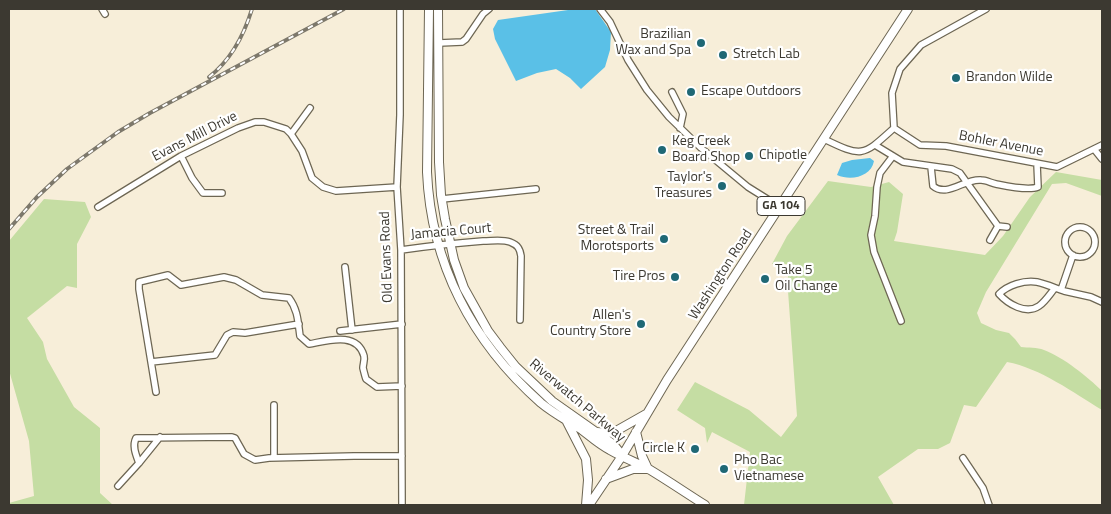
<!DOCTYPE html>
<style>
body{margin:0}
#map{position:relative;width:1111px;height:514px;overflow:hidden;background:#f7eed9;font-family:"Titillium Web",sans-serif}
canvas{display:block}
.frame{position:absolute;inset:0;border:10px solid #3c3931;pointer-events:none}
</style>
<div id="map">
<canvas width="1111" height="514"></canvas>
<div class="frame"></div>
</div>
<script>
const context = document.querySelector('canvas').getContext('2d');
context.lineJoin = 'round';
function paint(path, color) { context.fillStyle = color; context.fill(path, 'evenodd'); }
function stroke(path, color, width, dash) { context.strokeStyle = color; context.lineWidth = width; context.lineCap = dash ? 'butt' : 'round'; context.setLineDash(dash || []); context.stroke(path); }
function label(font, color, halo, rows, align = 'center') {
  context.font = font + ' "Titillium Web",sans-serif'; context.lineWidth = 4.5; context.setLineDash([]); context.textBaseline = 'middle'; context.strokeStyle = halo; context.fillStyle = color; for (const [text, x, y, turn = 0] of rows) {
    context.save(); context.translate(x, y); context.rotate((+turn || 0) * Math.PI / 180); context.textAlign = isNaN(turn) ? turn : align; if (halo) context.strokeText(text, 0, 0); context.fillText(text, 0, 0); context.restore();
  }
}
paint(new Path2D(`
 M1056,172l46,8v16l-36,-13 -14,1 -66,108 -9,21 4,10 15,7 13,3 6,6 6,8c7,1 16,0 23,3 19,7 44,27 58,41v19c-28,-17 -62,-42 -95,-48l-31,45 -12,-2 -14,38 -12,6h-20l-40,28 16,28h-150l6,-53 -38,-20 -5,11 -2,-15 -28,-18 18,-28 54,28 32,27 16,-21 -9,-125v-27h-16l15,-28 41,-55 43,6 18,-5 14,12 -6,38 -3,9 91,14 18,-19 27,-39z
 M44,199l41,3 6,15 -14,27v44l-10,-2 -40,32 16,24 4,17 27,48 26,21v65l13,12h-104v-2l25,-7 -5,-55 -20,-71v-129z`), '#c5dda3');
paint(new Path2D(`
 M575,9h20l16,23 -1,18 -5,17 -24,22 -11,-11 -14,-9 -19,4 -21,8 -21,-42 -2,-10 5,-9z
 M870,158l4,3c-3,16 -23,20 -37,14l5,-12 10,-3z`), '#5ac0e7');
const minor = new Path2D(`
 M102,9l3,5
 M400,9v106l-3,72 4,63 1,255
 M600,9l10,13 18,38 19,30 22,27 32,31 47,39 32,20
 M439,43l23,-1 4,-3 17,-25 6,-5
 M672,92l11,22 -3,14
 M894,128l26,17 26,1 111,21 45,-22
 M894,128l-2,-35 8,-24 21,-24 65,-36
 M291,134l19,-26
 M824,139c39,19 39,17 70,-11
 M875,145l28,17 49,7 8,4 38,53 -8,14
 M1094,149l8,10
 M181,156l11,22 11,15h19
 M893,156l-13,17 -3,14 -2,29 -4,19 3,17 27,69
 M931,167l2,19c14,12 32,-8 48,-6 5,0 10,3 15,4 10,2 32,7 42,3l-1,-23
 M442,199l94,-10
 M98,207l83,-51 57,-28 17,-6h9l22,7 5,5 11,17 10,27 11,9 13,4 61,-4
 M998,226l9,1
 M1065 242a15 15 0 1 1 30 0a15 15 0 1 1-30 0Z
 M401,250c28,-4 55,-7 82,-9 9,0 19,-2 27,1 8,3 10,7 11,14l-1,64
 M345,267l7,63
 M1055,288c-5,6 -10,14 -16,18 -13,9 -31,-2 -40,-12 9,-9 25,-14 38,-12 9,2 18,6 27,9l27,6 11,5
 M1061,290l12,-35
 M340,331l62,-7
 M151,362l64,-7 12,-20 6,-3 12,1 54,-9
 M156,392l-17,-103v-7l29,-7 13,10 43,-8 12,3 26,15 27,3c9,12 9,24 11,38l9,8c18,-3 48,-13 55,12 1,4 -1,8 -1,12 1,4 2,8 3,11l11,8 25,-1
 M274,405v53
 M963,458l20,30 6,17
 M139,463c-3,-8 -7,-17 -3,-25l96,-1 3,1 9,16 11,6 14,-2 85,-2h48
 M118,486l21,-23 21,-26`);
const major = new Path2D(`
 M429,9l-2,163c4,92 45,170 114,231 12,10 27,18 41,27 9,7 18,15 28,20 12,7 25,12 37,18 20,12 39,25 58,37
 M438,9l1,153 2,33 4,24 9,41 10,28 24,43 12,16 16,20 36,34 61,43 9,11
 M567,422l19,37 2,21 -2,25
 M597,432l12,1 7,-2 30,-17
 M636,432l6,24 6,13
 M606,479l27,-10h13
 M589,505l33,-49 45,-76 241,-371`);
stroke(minor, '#6d6653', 8);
stroke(major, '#6d6653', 10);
stroke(minor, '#fff', 5.5);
stroke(major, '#fff', 8);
const rail = new Path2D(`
 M209,77c22,-17 35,-42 43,-68
 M9,229l28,-32 30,-28 51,-37 32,-19 194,-104`);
stroke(rail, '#7d786b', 4);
stroke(rail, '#fff', 2, [5.5]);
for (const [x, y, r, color] of [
 [701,43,5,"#1f6875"],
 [723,55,5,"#1f6875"],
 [956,78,5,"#1f6875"],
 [691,92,5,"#1f6875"],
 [662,150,5,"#1f6875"],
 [749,156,5,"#1f6875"],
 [722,186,5,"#1f6875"],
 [664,239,5,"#1f6875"],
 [675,277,5,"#1f6875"],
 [765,279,5,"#1f6875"],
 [641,324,5,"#1f6875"],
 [695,449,5,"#1f6875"],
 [724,469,5,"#1f6875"]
]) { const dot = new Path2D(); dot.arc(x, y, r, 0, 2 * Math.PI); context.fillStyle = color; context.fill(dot); stroke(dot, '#fff', 2); }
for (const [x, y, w] of [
 [781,206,48]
]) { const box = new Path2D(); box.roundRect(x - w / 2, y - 9.5, w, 19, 4); context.fillStyle = '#fff'; context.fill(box); stroke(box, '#3c3931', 1); }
label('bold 12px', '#3c3931', null, [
 ["GA 104",781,206]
]);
label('14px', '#3c3931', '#fff', [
 ["Brazilian",691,35,"right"],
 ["Wax and Spa",691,51,"right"],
 ["Stretch Lab",733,55],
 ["Brandon Wilde",966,78],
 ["Escape Outdoors",701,92],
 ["Keg Creek",672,142],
 ["Board Shop",672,158],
 ["Chipotle",759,156],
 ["Taylor's",712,178,"right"],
 ["Treasures",712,194,"right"],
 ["Street & Trail",654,231,"right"],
 ["Morotsports",654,247,"right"],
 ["Take 5",775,271],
 ["Oil Change",775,287],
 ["Tire Pros",665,277,"right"],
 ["Allen's",631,316,"right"],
 ["Country Store",631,332,"right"],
 ["Circle K",685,449,"right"],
 ["Pho Bac",734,461],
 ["Vietnamese",734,477]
], 'left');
label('14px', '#3c3931', '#fff', [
 ["Evans Mill Drive",195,137,-27],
 ["Bohler Avenue",1001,144,11],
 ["Jamacia Court",451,232,-5],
 ["Old Evans Road",387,257,-92],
 ["Washington Road",721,275,-57],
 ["Riverwatch Parkway",577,401,40]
]);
</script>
